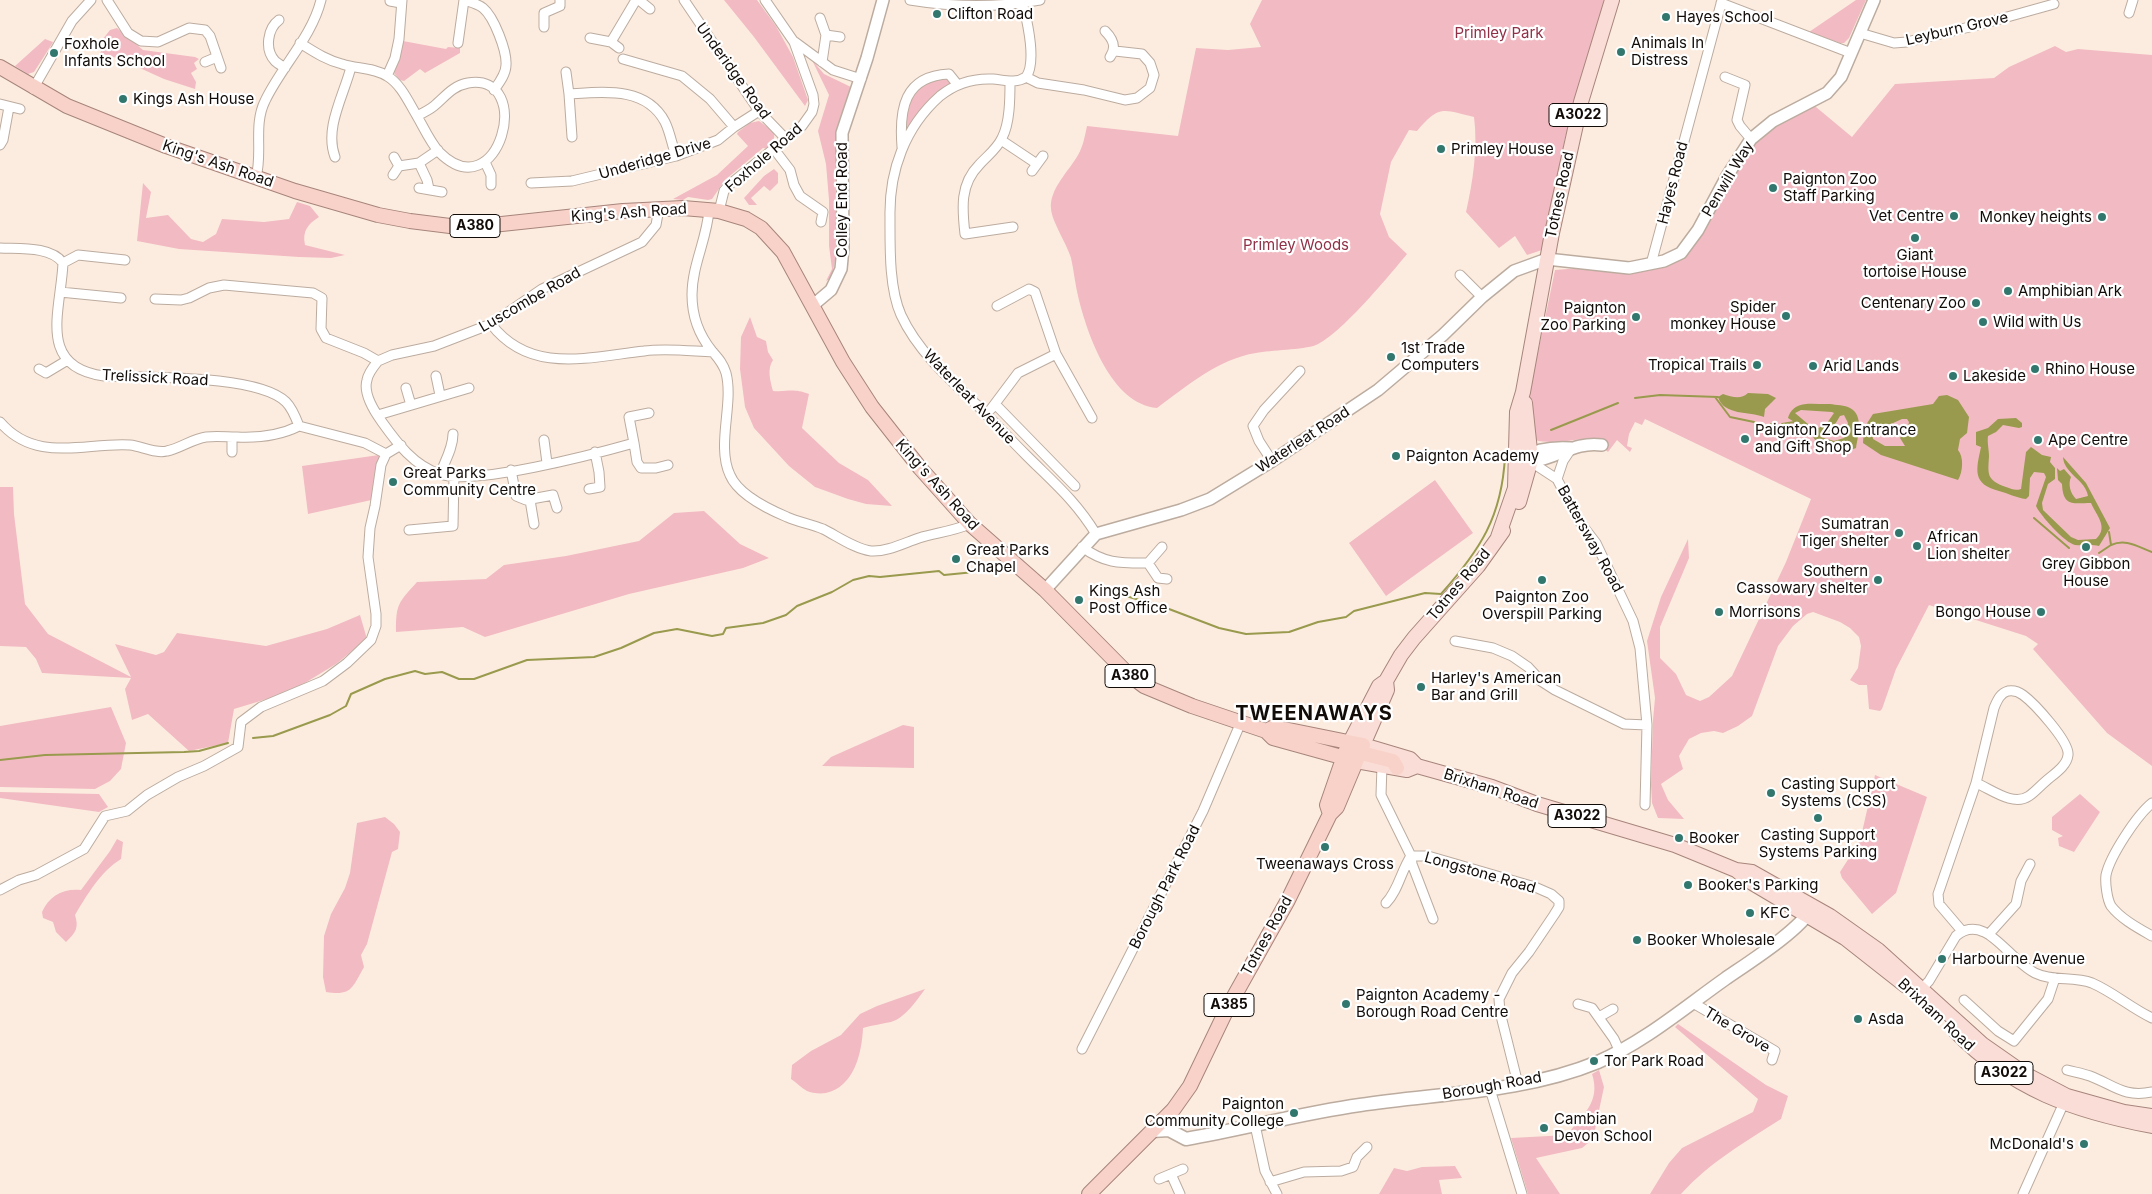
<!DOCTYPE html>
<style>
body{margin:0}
canvas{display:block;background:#fcecdf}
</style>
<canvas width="2152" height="1194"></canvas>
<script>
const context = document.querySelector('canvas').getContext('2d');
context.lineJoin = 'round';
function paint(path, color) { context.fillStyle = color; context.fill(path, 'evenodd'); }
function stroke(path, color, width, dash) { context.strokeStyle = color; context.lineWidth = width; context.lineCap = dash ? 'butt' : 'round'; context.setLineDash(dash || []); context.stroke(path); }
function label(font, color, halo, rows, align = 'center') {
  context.font = font + ' Inter,sans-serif'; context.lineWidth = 4.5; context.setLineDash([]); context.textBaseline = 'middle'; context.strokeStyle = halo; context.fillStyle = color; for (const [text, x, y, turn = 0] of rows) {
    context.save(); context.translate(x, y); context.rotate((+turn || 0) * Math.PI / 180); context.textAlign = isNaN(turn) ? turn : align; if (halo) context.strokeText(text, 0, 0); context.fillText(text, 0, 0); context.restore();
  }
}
paint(new Path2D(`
 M724,0h33l19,26 17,31 15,43 -3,6 -51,-69z
 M1262,0h342l-39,138 -23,112 -15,5 -12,-19 -16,12 -33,-36c7,-31 12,-64 8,-95 -31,-7 -34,-13 -57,14l-8,-1 -18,32 -11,52 9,23 18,17c-18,22 -67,81 -91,91 -13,5 -45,5 -60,8 -38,6 -69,33 -99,55 -46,-4 -70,-74 -79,-112 -3,-12 -4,-25 -7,-38 -4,-14 -19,-36 -20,-49 -2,-20 18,-38 27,-54 5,-8 7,-20 9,-29l91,10 18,-88 32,2 33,-3 -11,-23z
 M1856,0h10l-17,38 -5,5h-4l-31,-11z
 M117,28l26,22 52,7 4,2 -5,4 3,6 -6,4 5,9 -1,7 -31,-10 -44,-20 -20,-6 7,-10 -5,-3 8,-10z
 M45,39l8,3 -1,2 -18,28 -6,2 -13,-8z
 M403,41l43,8 2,-2 12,1v5l-35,20 -5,-4 -16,12 -4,-1 -6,-7 8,-23z
 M2055,46l11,6 12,-3 74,6v711l-45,-33 -74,-84 5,-5 -12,-8 -97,-31 -33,64 -14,40 -2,2 -11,-2 -2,-24h-8l-9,-5 8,-12 3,-22 -2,-9 -9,-9 -10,-6 -27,-10 -6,2 -14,12 -15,20 -26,70 -14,10 -15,7 -9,-2 -13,2 -12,6 -10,17 4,13 -22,15 7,16 16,19 -26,-1 -6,-15 -1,-18 2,-65 2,-22 -8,-57 14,-44 27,-58 1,19 -29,69v31l16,16 10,21 14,6 9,-4 23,-21 54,-114 25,-63 -166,-80 -3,6 -7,-3 -6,12 -2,12 5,2 -2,4 -13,-12 -9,12 -15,-14c-17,1 -41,7 -58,2l-6,-32 1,-17 25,-121 25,-2h49l52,-15 70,-114 59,-37 42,35 43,-53 99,-6 15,-11z
 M812,60l12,14 27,13c-9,29 -15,49 -16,79 -2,40 8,73 -4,112l-5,3 6,-12 -3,-23v-46l-3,-36 -8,-33 11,-36z
 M949,74l8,10 -15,11 -40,52 -1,-12 12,-47z
 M759,121l15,11c1,8 -1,12 -7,17l-4,-1 -38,32 -13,19 -4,1 -20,-3 -5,3 -10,-1 44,-24 31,-29 -11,-12 1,-2 12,-9z
 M774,169l4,4v10l-8,8 -6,-5 -13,12 6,7h-8l-5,-7 20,-22z
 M143,183l8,9 -5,26 22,-3 23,24 12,3 13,-8 6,-15 42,3 25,-3 8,-17 13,4 9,11c-11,7 -17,14 -14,28l40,10 -14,3 -32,-1 -120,-8 -42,-8z
 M750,317l7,20 9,4 2,11 5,8c-6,9 -3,20 0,31 16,1 19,-3 36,3l-7,34 37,35 29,17 24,26 -26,-2 -18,-5 -33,-12 -26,-21 -35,-38 -9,-21 -5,-38 1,-32z
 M386,454l-10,45 -68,15 -6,-48z
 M1435,480l38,53 -87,63 -37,-53z
 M0,487h13l1,27 11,90 23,30 83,43 -16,-33 41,11 8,-3 13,-19 89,13 61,-17 33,-14 7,24 -31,25 -46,28 -56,17 -6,34 -39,8 -41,-37 -16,6 -7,-31 6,-11 -89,-5 -6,-14 -10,-12 -26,-1z
 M704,511l36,33 29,14 -26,10 -114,26 -144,43 -22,-10 -67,5c0,-28 2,-29 21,-50l69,-3 18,-14 62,-9 73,-15 35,-28z
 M111,707l15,36 -5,26 -11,12 -15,8 -95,-2v-61z
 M903,725l11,2v41l-92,-2 9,-9z
 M1875,775l52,22 -31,96 -24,21 -30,-36 -2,-6 20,-31z
 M0,792l99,2 9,13 -9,5 -99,-14z
 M2080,794l20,18 -26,40 -15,-6 -1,-8 5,-2 -11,-6v-13z
 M385,817l9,7 6,8 -2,17 -6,3 -25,92 -6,11 3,12c-12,21 -12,29 -38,25l-3,-15 1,-41 7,-22 14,-26 5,-15 7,-50z
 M117,839l6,3 -2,17c-20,12 -34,36 -46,56 4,13 1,17 -9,27l-10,-10 -3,-10 -10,-4 -1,-6c7,-16 21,-24 39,-22l29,-39z
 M925,989c-8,11 -20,29 -34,33 -9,2 -18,3 -28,6 -1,25 -9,59 -37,65 -6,1 -15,0 -19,-2 -6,-3 -11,-9 -16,-12l1,-14 19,-14 30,-16 19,-21 17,-8z
 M1678,1024l88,61 22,11 -7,23c-36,23 -71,43 -100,75h-31l19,-31 13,-15 71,-36 5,-13 -83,-72z
 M1599,1070l5,17 -11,52 -11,9 -46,10 24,36h-32l-17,-56 56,-3c16,-21 34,-33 25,-61z
 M1455,1166l7,12 -23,2 3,14h-63l15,-26 13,3 15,-4z`), '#f2bbc3');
paint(new Path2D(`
 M1748,393l20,1 8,4 -11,11 -1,8c-15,-6 -40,-1 -46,-20l5,-3c9,3 18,6 25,-1z
 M1947,395l11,5 11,17 -2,16 -7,6 -2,11c6,7 5,22 0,30l-77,-25 -18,-12 1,-15 9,-14 60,-10 6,-8zM1902,419h5l2,3 -1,5 -8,11 5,8h-20l-12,-7 -1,-6 6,-7 13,-2z
 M1830,404c6,1 15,1 20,4 14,7 8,28 6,40l-8,3 -31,-8 -7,-11 -22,-14c6,-19 25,-13 42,-14zM1801,410l31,2 2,1 -7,10 -12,7 -20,-17zM1844,415l4,8 -4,15 -10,3 -13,-4 -1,-2 11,-4 9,-15z
 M2016,418l6,5v4l-3,1 -16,-3 -7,7 -8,4c-1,7 1,13 1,20 -1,18 -3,24 17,31 6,2 9,4 15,2l5,-37 5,-5 11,8 9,2 -1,5 5,6v11l-7,5 -6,19 1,7 28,27 7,3 18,-1c13,-12 0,-24 -5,-36 -18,0 -28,4 -29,-19l-4,-4 -1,-12 3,3 4,-2 7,8c-3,7 -1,16 5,22l12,-3c-2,-16 -24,-22 -25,-39l23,26 24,45 -11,18c-9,-2 -15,0 -24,-1 -10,-2 -35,-30 -39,-39l10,-29 -2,-4 -10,-1 -4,6 -1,18 -3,3c-10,-1 -18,-6 -27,-8 -27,-7 -23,-21 -18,-44l-5,-2v-13l12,-4 10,-9z`), '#999a4d');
stroke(new Path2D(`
 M1715,397l15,20 24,5
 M1635,398l25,-3 58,2
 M1771,424l6,1
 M1782,424l12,-2
 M1551,430l67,-27
 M2034,518l35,30
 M2109,532l2,13c15,-7 27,2 41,7
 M2099,553l12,-8
 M1090,585l79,24 50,19 27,6 43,-2 29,-10 28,-5 8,-6 71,-18 16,1c39,-44 61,-77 64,-138
 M253,738l20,-2 57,-21 16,-9 5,-12 34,-15 30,-8 10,3 17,-2 17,7h15l53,-19 67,-3 27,-9 33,-15 23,-4 35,7 11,-2 3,-6 37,-5 23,-8 11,-9 35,-14 21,-12 16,-4 11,1 59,-6 5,4 51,-5
 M0,760l45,-5 139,-3 15,-1 29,-8`), '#999a4d', 2);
const minor = new Path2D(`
 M107,0l21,33 13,8 17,1 31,-14 16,2 5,6 11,32
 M639,0l11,9
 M684,0l75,111 27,28
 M910,0c43,7 86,8 130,0
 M390,1l11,2
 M1023,3c4,18 14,59 3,74 -10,7 -22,3 -33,2 -20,-1 -37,4 -53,17 -35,31 -51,75 -50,121 0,30 -1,71 11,98 16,35 47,63 75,89 17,17 33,34 50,51 28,28 49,45 70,79
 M1721,3l130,50
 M2129,13l4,-13
 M820,18l6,17 -4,27
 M279,20c-11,8 -15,29 -4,41 2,2 7,5 10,7
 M544,27v-14l16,-7v-6
 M1105,31c8,8 12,16 5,26
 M1860,33l34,10 13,-1 75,-18 72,-20
 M826,35l14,2
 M590,38l21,4
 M795,42l38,28 28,9
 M300,43c13,8 26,17 42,21 14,5 31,3 45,12 14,8 22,27 30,40 6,-3 12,-6 17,-10 11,-9 18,-20 34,-23 68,-11 31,129 -29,69 -9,-10 -15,-24 -22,-36
 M458,43l6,-43c6,2 14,4 19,8 11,9 24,43 23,57 0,9 -7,18 -12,25
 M619,48l-8,-6 25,-42
 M623,59l59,17 28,23 24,28
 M205,62l12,-5
 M566,72l3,22
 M387,76l8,-18 4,-19 3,-39
 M1026,77l12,6 46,7 41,10 12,-2 13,-10 4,-13 -4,-12 -8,-9 -27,-3
 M1725,77l20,8 -8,35 3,6 11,13
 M1010,81c0,17 0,42 -8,57 -5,11 -15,18 -23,27 -19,19 -17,43 -14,69l48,-7
 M33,89l39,-68 19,-21
 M0,104l20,5
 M572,137l-3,-43c34,-2 77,-8 96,28 5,10 7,23 11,34
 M1001,140l36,24
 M0,145l3,-5 6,-33
 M902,147c-3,-38 2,-71 47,-73l8,10
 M774,149l16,21 4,15 6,11 23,16 -2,10
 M335,157c-11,-29 9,-62 16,-90
 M394,157l5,9
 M485,162l6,13v10
 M1032,171l11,-15
 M393,175l6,-9 20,-3
 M256,177c7,-24 -3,-52 9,-76 16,-34 47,-64 56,-101
 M531,183l41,-2 104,-25 42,-16 16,-13 25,-16
 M419,188l23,4
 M429,189l-2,-9 -8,-17 19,-13
 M709,210c-2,29 -17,55 -17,85 0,20 7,40 20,56 6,7 11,12 14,22 8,31 -10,72 4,102 8,19 38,34 57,42 11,5 24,7 36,12 14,7 32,20 48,22 16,1 33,-8 48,-13 17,-5 34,-7 51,-14
 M719,211l5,-20 5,-6 73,-59 10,-14 2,-8 -1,-9 -19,-53 -29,-42
 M0,248c19,1 51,-2 63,15 -2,47 -27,104 41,113 41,2 153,-2 182,26 6,6 10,16 13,24
 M63,263l15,-8 47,5
 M1651,264l71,-264
 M1460,275l22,22
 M60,292l61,6
 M155,299l26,1 8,-2 20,-10 15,-3 89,8 9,5 -1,31 5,9 38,15 14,8
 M997,306l32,-17 6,3 21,62 36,64
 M491,324c39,51 98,33 153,27 22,-3 46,0 69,1
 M378,361c-4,5 -10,12 -11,19 -4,13 7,31 15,42 15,21 32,44 58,52 34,12 155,-20 194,-31l-5,-26 20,-4
 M378,361l14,-6 42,-9 57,-22 51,-35 100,-47 14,-17 3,-17
 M39,369l7,4 20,-12
 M436,376l4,19
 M406,388l5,17
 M995,404l80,82
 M991,409l27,-36 38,-19
 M378,415l91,-27
 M0,422c36,42 85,20 130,23 11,1 26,9 37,6 14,-3 25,-12 39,-14 10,-1 21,0 31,0 21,1 44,-2 62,-11l66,17 21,11
 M232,437v15
 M544,440l3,23
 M634,443l3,19 4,6h15l12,-3
 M1272,461l-13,-20 -6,-15 11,-16 36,-39
 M1531,462l26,17 22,42 17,22 37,78 7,27 7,77 -2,80
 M511,470l5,26 10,4 27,-5 4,13
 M440,474c5,-13 13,-26 13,-40
 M1557,479l6,-18 8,-12
 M589,489l11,-2 -1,-15 -4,-20
 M530,500l4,24
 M409,530l44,-4 1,-50
 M1082,547c23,17 39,16 66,16l14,-16
 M1148,563l10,15 9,1
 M1455,641l38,7 19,8 16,11 13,14 14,9 69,34 23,1
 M1382,766l-1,29 30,61h17l107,31 16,7 8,7v6l-5,8 -25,37 -17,21 -13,26 1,13 18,72
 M2152,803c-15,12 -42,53 -46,72 -1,8 1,24 5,31 10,13 27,22 41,30
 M1411,856l1,8 21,55
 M0,890l19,-10 17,-5 48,-26 21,-33 22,-5 20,-16 31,-18 26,-11 34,-19 3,-25 20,-15 62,-26 24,-18 24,-23 5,-14v-12l-8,-57 2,-29 5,-22 6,-41 5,-11 15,-9
 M1386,903c12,-12 15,-32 25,-47
 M1962,931l-23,-27 -1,-10 38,-111 18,-75c3,-7 6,-15 14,-17 5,-1 11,1 15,4 11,8 47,47 45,60 -1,11 -14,19 -22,26 -6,5 -11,11 -17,15 -16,11 -38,-7 -53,-13
 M1989,934l27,-30 5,-23 9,-17
 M1916,995l13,-14 27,-45c8,-7 18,-9 28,-4 16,7 33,32 51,41 18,9 38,3 57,10 21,9 39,25 60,35
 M1964,1000l34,31 16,10 34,-42 7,-21
 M1693,1003l82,48 -3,9
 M1578,1004l14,4 22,31 5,11
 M1599,1017l14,-8
 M1082,1049l121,-238 38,-89
 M2067,1070c7,2 15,3 23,6 24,9 34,22 62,16
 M1490,1089l32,105
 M1255,1125l10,46 12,23
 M1171,1174l9,20
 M1159,1179l24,-10
 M1270,1182l34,-10 37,-1 12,-4 4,-10 10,-10
 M2023,1194l43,-96`);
const tertiary = new Path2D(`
 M812,306l19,-16 10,-21 2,-21 -1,-115 25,-75 16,-58
 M1524,457l7,5c27,-4 44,-21 71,-17
 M1524,457c14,-9 31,-10 47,-9
 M1045,590l51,-56 85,-24 29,-11 62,-38 106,-71 65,-55 39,-38 32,-26 33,-12 82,9 35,-7 17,-8 17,-23 29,-54 24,-37 22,-18 54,-28 14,-16 33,-77`);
const secondary = new Path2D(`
 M1152,1131l17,-1 17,9c58,-10 116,-26 174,-34 79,-12 163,-12 238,-43 46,-20 86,-54 127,-83 23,-16 74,-48 87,-71`);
const primary = new Path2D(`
 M1519,502l12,-42 -6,-57
 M1498,537l17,-49 2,-76 6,-20 29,-159 29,-131 31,-102
 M1386,681l1,9 -24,55 47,14 7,7 75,21 45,17 138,41 61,25 16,2 78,44 48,34 104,94 43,30 42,22 57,16 28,4
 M1350,742l29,-56 7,-5 15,-26 13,-17 64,-72 25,-35
 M1356,761l51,9 10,-4
 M1736,870l13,11 96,57 61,48
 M1955,1031c57,59 119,80 197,95`);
const trunk = new Path2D(`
 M0,67l67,39 99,40 129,45 83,24 32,6 40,5h33l140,-15 60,-3 36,3 27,8 15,9 22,24 60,110 29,45 48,61 50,56 75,66 83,84 16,12 48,20 74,25 7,7 83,23
 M1353,751l40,10 4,7
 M1330,814l-3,-9 19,-55
 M1089,1194l84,-84 17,-24 37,-77 61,-109 42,-86 7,-7 26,-62 -89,-18 -8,4`);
stroke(minor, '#bcaca0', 11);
stroke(tertiary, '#bcaca0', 14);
stroke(secondary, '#bcaca0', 15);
stroke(primary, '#a7857c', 16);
stroke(trunk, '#a7857c', 16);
stroke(minor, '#fff', 9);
stroke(tertiary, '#fff', 11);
stroke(secondary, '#fff', 12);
stroke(primary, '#faddd6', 14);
stroke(trunk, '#f8d2c8', 14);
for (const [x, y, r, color] of [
 [937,14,5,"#31776e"],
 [1666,17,5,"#31776e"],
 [1621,52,5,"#31776e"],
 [54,53,5,"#31776e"],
 [123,99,5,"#31776e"],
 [1441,149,5,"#31776e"],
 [1773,188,5,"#31776e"],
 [1954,216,5,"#31776e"],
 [2102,217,5,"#31776e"],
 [1915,238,5,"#31776e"],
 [2008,291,5,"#31776e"],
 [1976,303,5,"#31776e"],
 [1786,316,5,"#31776e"],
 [1636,317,5,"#31776e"],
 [1983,322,5,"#31776e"],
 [1391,357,5,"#31776e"],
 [1757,365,5,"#31776e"],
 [1813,366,5,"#31776e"],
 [2035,369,5,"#31776e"],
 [1953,376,5,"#31776e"],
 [1745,439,5,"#31776e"],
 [2038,440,5,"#31776e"],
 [1396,456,5,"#31776e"],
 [393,482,5,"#31776e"],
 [1899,533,5,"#31776e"],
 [1917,546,5,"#31776e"],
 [2086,547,5,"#31776e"],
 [956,559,5,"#31776e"],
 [1542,580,5,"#31776e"],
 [1878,580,5,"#31776e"],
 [1079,600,5,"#31776e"],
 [1719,612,5,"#31776e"],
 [2041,612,5,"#31776e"],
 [1421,687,5,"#31776e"],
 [1771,793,5,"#31776e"],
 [1818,818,5,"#31776e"],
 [1679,838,5,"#31776e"],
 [1325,847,5,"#31776e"],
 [1688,885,5,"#31776e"],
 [1750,913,5,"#31776e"],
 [1637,940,5,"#31776e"],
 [1942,959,5,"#31776e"],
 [1346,1004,5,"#31776e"],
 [1858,1019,5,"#31776e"],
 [1594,1061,5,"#31776e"],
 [1294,1113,5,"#31776e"],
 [1544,1128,5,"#31776e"],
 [2084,1144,5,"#31776e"]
]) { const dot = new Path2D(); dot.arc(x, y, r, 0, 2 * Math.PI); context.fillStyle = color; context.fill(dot); stroke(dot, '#fff', 2); }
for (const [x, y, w] of [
 [1578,115,58],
 [475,226,50],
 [1130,676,50],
 [1577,816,58],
 [1229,1005,50],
 [2004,1073,58]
]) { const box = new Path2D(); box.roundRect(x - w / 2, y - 11.5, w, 23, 4); context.fillStyle = '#fff'; context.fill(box); stroke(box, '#120c08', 1); }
label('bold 14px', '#120c08', null, [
 ["A3022",1578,115],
 ["A380",475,226],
 ["A380",1130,676],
 ["A3022",1577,816],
 ["A385",1229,1005],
 ["A3022",2004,1073]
]);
label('15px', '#120c08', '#fff', [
 ["Clifton Road",947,14],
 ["Hayes School",1676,17],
 ["Animals In",1631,43],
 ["Distress",1631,60],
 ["Foxhole",64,44],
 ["Infants School",64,61],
 ["Kings Ash House",133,99],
 ["Primley House",1451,149],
 ["Paignton Zoo",1783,179],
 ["Staff Parking",1783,196],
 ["Vet Centre",1944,216,"right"],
 ["Monkey heights",2092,217,"right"],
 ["Giant",1915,255,"center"],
 ["tortoise House",1915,272,"center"],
 ["Amphibian Ark",2018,291],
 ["Centenary Zoo",1966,303,"right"],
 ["Spider",1776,307,"right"],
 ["monkey House",1776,324,"right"],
 ["Paignton",1626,308,"right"],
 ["Zoo Parking",1626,325,"right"],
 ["Wild with Us",1993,322],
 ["1st Trade",1401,348],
 ["Computers",1401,365],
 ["Tropical Trails",1747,365,"right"],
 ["Arid Lands",1823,366],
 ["Rhino House",2045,369],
 ["Lakeside",1963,376],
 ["Paignton Zoo Entrance",1755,430],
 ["and Gift Shop",1755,447],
 ["Ape Centre",2048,440],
 ["Paignton Academy",1406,456],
 ["Great Parks",403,473],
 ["Community Centre",403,490],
 ["Sumatran",1889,524,"right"],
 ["Tiger shelter",1889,541,"right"],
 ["African",1927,537],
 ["Lion shelter",1927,554],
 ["Great Parks",966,550],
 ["Chapel",966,567],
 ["Grey Gibbon",2086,564,"center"],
 ["House",2086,581,"center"],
 ["Southern",1868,571,"right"],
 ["Cassowary shelter",1868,588,"right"],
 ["Kings Ash",1089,591],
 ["Post Office",1089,608],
 ["Paignton Zoo",1542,597,"center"],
 ["Overspill Parking",1542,614,"center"],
 ["Morrisons",1729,612],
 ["Bongo House",2031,612,"right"],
 ["Harley's American",1431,678],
 ["Bar and Grill",1431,695],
 ["Casting Support",1781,784],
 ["Systems (CSS)",1781,801],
 ["Casting Support",1818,835,"center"],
 ["Systems Parking",1818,852,"center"],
 ["Booker",1689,838],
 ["Tweenaways Cross",1325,864,"center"],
 ["Booker's Parking",1698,885],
 ["KFC",1760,913],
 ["Booker Wholesale",1647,940],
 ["Harbourne Avenue",1952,959],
 ["Paignton Academy -",1356,995],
 ["Borough Road Centre",1356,1012],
 ["Asda",1868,1019],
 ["Tor Park Road",1604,1061],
 ["Paignton",1284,1104,"right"],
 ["Community College",1284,1121,"right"],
 ["Cambian",1554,1119],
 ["Devon School",1554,1136],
 ["McDonald's",2074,1144,"right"]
], 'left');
label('15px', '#120c08', '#fff', [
 ["Leyburn Grove",1957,29,-13],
 ["Underidge Road",733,71,54],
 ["Foxhole Road",764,158,-41],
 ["Underidge Drive",655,159,-16],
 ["King's Ash Road",218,164,19],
 ["Penwill Way",1728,179,-59],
 ["Hayes Road",1673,183,-76],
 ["Totnes Road",1560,195,-78],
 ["Colley End Road",842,200,-90],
 ["King's Ash Road",629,213,-4],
 ["Luscombe Road",530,300,-30],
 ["Trelissick Road",155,378,3],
 ["Waterleat Avenue",969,397,46],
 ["Waterleat Road",1303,440,-33],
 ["King's Ash Road",937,485,48],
 ["Battersway Road",1590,539,61],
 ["Totnes Road",1459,585,-50],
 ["Brixham Road",1491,789,18],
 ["Longstone Road",1480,873,16],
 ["Borough Park Road",1165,887,-63],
 ["Totnes Road",1267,936,-61],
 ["Brixham Road",1936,1015,43],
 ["The Grove",1737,1030,31],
 ["Borough Road",1492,1086,-10]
]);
label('15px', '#903047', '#fff', [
 ["Primley Park",1499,33],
 ["Primley Woods",1296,245]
]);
context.letterSpacing = '1px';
label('bold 20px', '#120c08', '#fff', [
 ["TWEENAWAYS",1314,714]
]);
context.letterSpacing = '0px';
</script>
